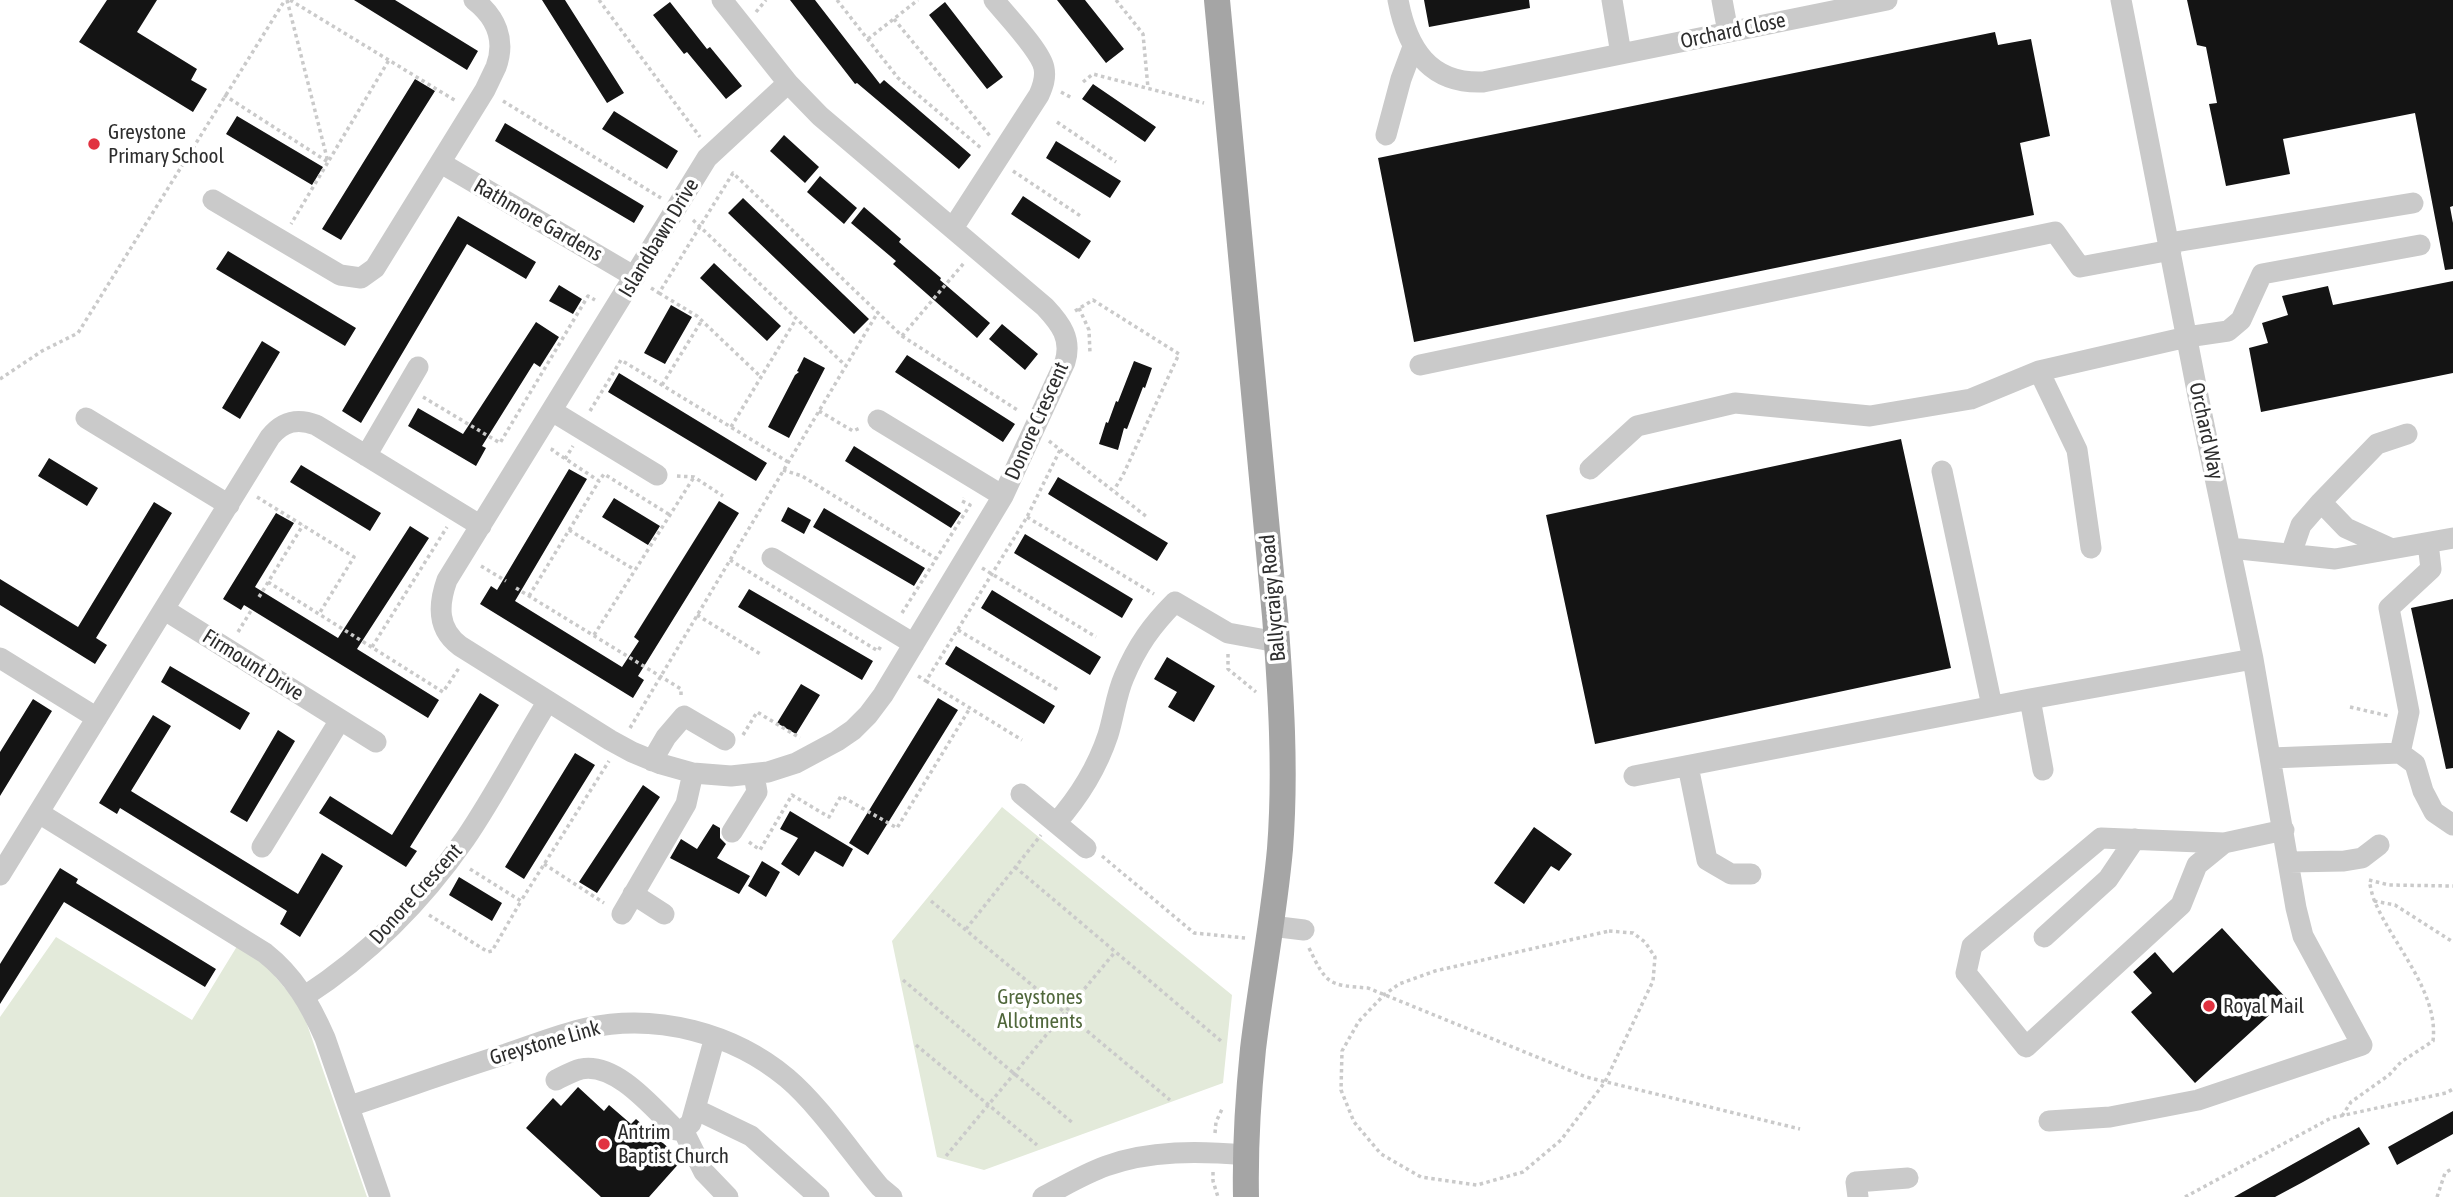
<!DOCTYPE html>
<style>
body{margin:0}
canvas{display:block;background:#fff}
</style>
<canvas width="2453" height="1197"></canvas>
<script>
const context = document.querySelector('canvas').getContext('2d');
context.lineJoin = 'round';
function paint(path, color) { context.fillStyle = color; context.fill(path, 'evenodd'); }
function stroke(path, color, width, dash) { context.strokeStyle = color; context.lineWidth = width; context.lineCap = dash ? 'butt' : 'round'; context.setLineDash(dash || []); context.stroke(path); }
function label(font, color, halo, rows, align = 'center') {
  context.font = font + ' "Asap Condensed",sans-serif'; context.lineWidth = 7; context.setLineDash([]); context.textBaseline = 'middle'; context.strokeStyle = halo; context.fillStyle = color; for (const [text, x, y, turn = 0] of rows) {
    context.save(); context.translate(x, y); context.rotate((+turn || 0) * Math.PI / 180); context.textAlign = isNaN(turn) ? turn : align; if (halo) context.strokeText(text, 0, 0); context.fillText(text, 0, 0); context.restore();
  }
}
paint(new Path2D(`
 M1002,807l230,188 -9,88 -239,87 -47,-13 -45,-216z
 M56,937l136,83 47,-77 23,18 39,46 66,190h-367v-180z`), '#e3eada');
paint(new Path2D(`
 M107,0h50l-20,32 60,37 -6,11 16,9 -14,23 -114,-70z
 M354,0h41l83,51 -11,19z
 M542,0h23l59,93 -17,10z
 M790,0h25l65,84 4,-4 87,75 -12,14 -102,-86 -2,1z
 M1057,0h28l39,49 -18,14z
 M1424,0h105l1,8 -101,19z
 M2187,0h266v206l-3,1 3,16v46l-8,1 -30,-157 -132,26 7,35 -64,12 -17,-82 8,-1 -11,-56 -9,-2z
 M670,2l37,47 3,-2 32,39 -16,13 -39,-47 -3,2 -31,-39z
 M945,2l58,75 -16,12 -58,-74z
 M1995,32l3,13 33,-6 19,97 -30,7 14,72 -620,127 -36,-184z
 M415,79l20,12 -94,149 -19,-11z
 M1093,84l63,43 -11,15 -63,-43z
 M614,111l64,40 -11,18 -65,-40z
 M237,116l86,51 -11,18 -86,-51z
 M505,123l139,83 -10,17 -139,-82z
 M784,135l35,32 -14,16 -35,-32z
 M1056,141l65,40 -11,17 -64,-40z
 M820,176l37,32 -13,16 -37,-32z
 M1023,196l68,45 -12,18 -68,-45z
 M743,198l126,121 -15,15 -126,-121z
 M864,207l37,32 -2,3 42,36 -1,2 50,43 -13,15 -84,-74 3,-3 -45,-38z
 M458,216l78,46 -10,17 -59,-35 -106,179 -19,-12z
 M228,251l128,77 -11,18 -129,-77z
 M714,263l67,63 -14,15 -67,-63z
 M2453,281v92l-192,39 -12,-64 19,-5 -6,-20 26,-8 -6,-19 46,-10 5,19z
 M559,285l23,14 -9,15 -24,-13z
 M671,305l21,12 -27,47 -21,-11z
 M536,322l23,15 -19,30 -6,-4 -52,83 4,2 -10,18 -68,-40 10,-18 45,26z
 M1002,324l36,30 -13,16 -36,-31z
 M262,341l18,11 -40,67 -18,-11z
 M907,355l108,69 -12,18 -108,-70z
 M804,357l21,11 -36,70 -21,-11 27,-52 4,-3 -2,-1z
 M1134,361l18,7 -7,20 -2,-1 -16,42 -3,-1 -6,22 -19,-6 7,-22 2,1 8,-22 2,1z
 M619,373l148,90 -11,18 -148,-89z
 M1901,439l50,229 -356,76 -49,-229z
 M854,446l107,67 -10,15 -106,-67z
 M49,458l49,30 -11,18 -49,-30z
 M301,465l80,48 -11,18 -80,-49z
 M569,469l18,10 -72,122 107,66 17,-26 -5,-4 85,-136 20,12 -101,163 6,4 -11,18 -153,-94 11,-18 6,4z
 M1058,477l110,66 -11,18 -109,-67z
 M614,498l46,28 -12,19 -46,-28z
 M154,502l18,11 -76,125 11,7 -12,19 -95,-59v-26l78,48z
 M788,507l23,13 -7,14 -23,-13z
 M824,508l101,60 -11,18 -101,-59z
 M276,513l18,10 -39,64 83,51 72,-112 19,12 -72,111 82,51 -11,18 -184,-113 -3,5 -18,-11z
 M1025,534l108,65 -11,19 -108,-65z
 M749,589l124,72 -11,19 -124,-73z
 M992,590l109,67 -11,18 -109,-67z
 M2453,599v169l-7,1 -35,-161z
 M956,646l99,60 -11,18 -99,-60z
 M1167,657l48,29 -21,36 -26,-15 9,-15 -23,-13z
 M170,666l80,47 -10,17 -79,-48z
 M801,684l19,11 -24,39 -19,-11z
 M480,693l19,12 -89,142 7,4 -11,16 -87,-54 11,-17 62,39z
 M938,698l20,12 -90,145 -19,-12z
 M33,699l19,12 -52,85v-44z
 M153,715l18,11 -40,65 167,103 24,-41 21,13 -43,71 -20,-13 7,-13 -167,-103 -3,6 -18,-11z
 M278,730l17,11 -48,81 -17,-10z
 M575,753l20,12 -71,114 -19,-12z
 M643,785l17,12 -63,96 -18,-11z
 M790,811l63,38 -10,18 -28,-16 -16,25 -18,-12 17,-26 -18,-9z
 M713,824l7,4v10l6,6 -9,14 33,18 -11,18 -69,-36 11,-19 16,10z
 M1534,827l38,27 -13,17 -8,-5 -27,38 -30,-21z
 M762,861l18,11 -14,25 -18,-11z
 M60,868l18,11 -2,4 140,86 -11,18 -141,-85 -64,102v-40z
 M459,877l43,26 -10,18 -43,-26z
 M2222,928l65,71 -92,84 -64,-71 21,-19 -19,-21 22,-20 18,21z
 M578,1087l26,24 5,-6 22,19 5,-5 46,41 -33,37h-48l-75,-69 27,-30 8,8z
 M2453,1111v23l-56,31 -9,-18z
 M2359,1127l11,17 -67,38 -28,15h-41z`), '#141414');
stroke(new Path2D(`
 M287,0l41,162 -37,62
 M290,0l166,101
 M599,0l101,137
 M837,0l61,78 83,70
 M1116,0l27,34 5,54
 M756,12l10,-12
 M894,19l96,117
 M868,39l50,-39
 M1083,82l10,-8 111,29
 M1061,92l11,6
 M224,95l104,67 61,-102
 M503,101l158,97
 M1057,122l59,40
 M1013,171l69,46
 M693,220l153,146
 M651,288l8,5 74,-120 169,163 117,75
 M659,293l38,23 64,61
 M1079,308l10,22 1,23
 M1075,311l18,-11 86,54 -56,121 -9,15
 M902,336l62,-73
 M0,379l42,-28 36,-18 207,-333
 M662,385l40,-65
 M423,397l77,46 88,-147 7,4
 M590,411l31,-51 167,102
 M819,411l34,20 7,-3
 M731,427l65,-108
 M1049,441l98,76
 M553,448l-1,2 47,31 5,-7 66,41
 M565,459l8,-13
 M783,470l19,6 135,83
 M677,476l17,1 29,19
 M257,497l97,60 -35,57
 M1027,517l127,77
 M569,530l66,40
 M730,560l148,91 3,-5
 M481,566l25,15
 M982,568l114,69
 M268,582l175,110 16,-24
 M516,588l165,101v7
 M529,596l70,-115
 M259,597l44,-72
 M902,613l68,-108 -8,-4 2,-3
 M697,615l65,40
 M958,630l102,61
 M238,632l14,-23
 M594,635l100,-158
 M372,647l75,-120
 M1228,654v15l28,23
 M918,676l8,5 101,-164 34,-69
 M926,681l96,59
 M2350,707l39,9
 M630,728l248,-416
 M743,735l14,-23 43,26
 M749,842l11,8 32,-55 37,22 12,-21 56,32 73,-120
 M1102,856l92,77 51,5
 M544,864l60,39
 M1015,867l206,174
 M470,869l51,32 88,-140
 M2369,880l20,5 64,1
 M931,901l239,199
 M2374,901l21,4 58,37
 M429,915l59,37 4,-1 29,-50
 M966,929l75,-94
 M1609,931l24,2 12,9 10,15 -2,24 -48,101 -44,58 -38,32 -46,13 -56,-8 -40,-23 -27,-32 -13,-32 1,-39 17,-30 25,-26 15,-11 36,-13z
 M1309,948c18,37 19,37 59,40l218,89 214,52
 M903,980l171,144
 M916,1045l121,100
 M2342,1116l9,-14 38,-27 12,-13 32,-21c6,-49 -40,-96 -58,-139 -3,-6 -4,-14 -6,-21
 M1215,1133l1,-11 7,-15
 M946,1156l169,-204
 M1213,1172v9l5,16
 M2185,1197l146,-79 115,-25 7,-4
 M2437,1197l8,-24 8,-5`), '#cacaca', 3.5, [3.5, 3.5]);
stroke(new Path2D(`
 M722,0l66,83 32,33 225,191c16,17 27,32 20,55l-62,134 -120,199 -15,20 -15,15 -16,11 -41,22 -28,9 -37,4 -38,-3 -32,-9 -29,-12 -22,-12 -150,-94c-23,-17 -22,-41 -13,-66l260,-422 81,-75
 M1398,0c9,48 31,84 85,82l404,-82
 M1612,0l9,54
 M1722,0l6,32
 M1386,135l15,-56 12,-32
 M441,163l194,114
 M213,200l127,75 21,3 14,-10 110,-178 11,-23c10,-27 0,-50 -22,-67
 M953,228l86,-133c4,-9 7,-17 5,-27 -3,-17 -38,-53 -50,-68
 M2169,243l244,-40
 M1420,365l635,-133 25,35 91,-17
 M2039,371l38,79 14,98
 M552,411l105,64
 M86,418l143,87
 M878,420l125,76
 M366,456l52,-89
 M1590,469l47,-43 98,-23 135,13 101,-17 68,-28 148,-34 41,-6 13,-11 21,-46 158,-29
 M1942,471l50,235
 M2321,502l25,26 46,21
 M2230,548l105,11 118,-21
 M2291,554l10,-29 20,-23 56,-58 30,-10
 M772,558l142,86
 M165,610l211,132
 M0,658l97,60
 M2030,699l13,71
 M2400,753l9,-41 -20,-104 42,-39 -3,-26
 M2271,758l129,-5 15,11 8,27 11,21 19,13
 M652,761l14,-24 18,-21 41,24
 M1688,766l19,94 24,14h20
 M1634,776l396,-77 223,-40
 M1021,794l65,54
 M39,813l226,140c29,23 45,51 60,85l55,159
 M1056,823c23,-26 41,-55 52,-88 6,-19 8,-40 16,-58 13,-31 28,-52 51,-75l53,31 49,9
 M732,832l25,-40 -3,-17
 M2224,843l-27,22 -16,40 -155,142 -60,-74 6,-27 129,-108 123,5 60,-13
 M262,847l78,-127
 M2289,862l55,-1 18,-3 17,-13
 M0,875l270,-438c13,-16 28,-19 46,-12l165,101
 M633,894l31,20
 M622,914l64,-110 7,-31
 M1271,926l33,4
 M2044,937l64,-58 27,-40
 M305,996c63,-41 117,-95 160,-157 30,-44 55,-93 83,-138
 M556,1080c8,-4 17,-9 25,-11 35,-7 72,39 95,61h7l8,-7 24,-86
 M350,1106c52,-17 104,-36 156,-52 27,-9 54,-20 81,-26 70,-15 146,5 200,50 33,28 65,76 93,109l12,10
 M695,1109l56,27 68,61
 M2049,1121l61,-4 88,-17 164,-55 -59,-109 -7,-28 -43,-249 -54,-258 -78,-401
 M683,1130l21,42 24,25
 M1043,1197c21,-11 41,-23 63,-31 44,-16 94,-15 139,-11
 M1858,1197l-2,-15 52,-4`), '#cacaca', 21);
stroke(new Path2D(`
 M1217,0l58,616c6,78 11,155 5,233 -6,67 -19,133 -27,200 -5,49 -8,99 -7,148`), '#a5a5a5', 26);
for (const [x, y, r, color] of [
 [94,144,7,"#e13240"],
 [2209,1006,7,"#e13240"],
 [604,1144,7,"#e13240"]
]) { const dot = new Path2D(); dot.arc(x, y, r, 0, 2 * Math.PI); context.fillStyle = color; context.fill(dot); stroke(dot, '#fff', 2.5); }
label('21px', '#2d2d2d', '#fff', [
 ["Orchard Close",1733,31,-12],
 ["Rathmore Gardens",538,220,30],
 ["Islandbawn Drive",659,238,-59],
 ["Donore Crescent",1037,421,-66],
 ["Orchard Way",2206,431,78],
 ["Ballycraigy Road",1273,598,-95],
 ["Firmount Drive",253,665,32],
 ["Donore Crescent",416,894,-48],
 ["Greystone Link",545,1043,-16]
]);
label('21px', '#2d2d2d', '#fff', [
 ["Greystone",108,132],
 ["Primary School",108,156],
 ["Royal Mail",2223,1006],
 ["Antrim",618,1132],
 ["Baptist Church",618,1156]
], 'left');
label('21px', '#50673b', '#fff', [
 ["Greystones",1040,997],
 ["Allotments",1040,1021]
]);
</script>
